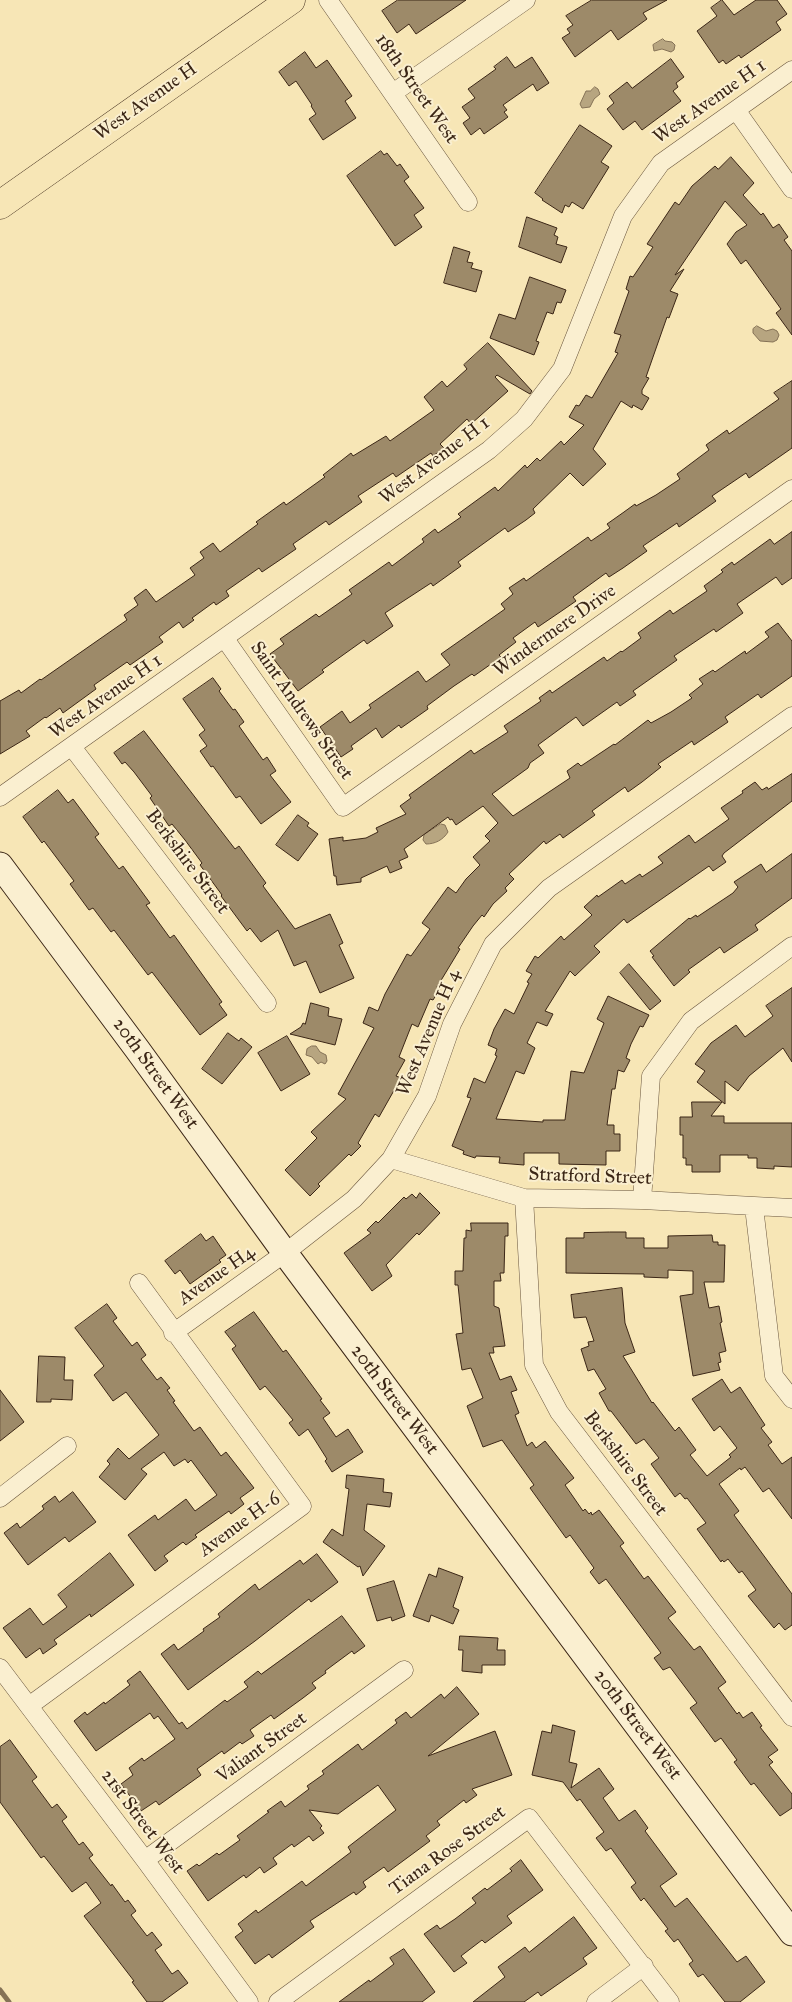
<!DOCTYPE html>
<style>
body{margin:0}
canvas{display:block;background:#f7e6b6}
</style>
<canvas width="792" height="2002"></canvas>
<script>
const context = document.querySelector('canvas').getContext('2d');
context.lineJoin = 'round';
function paint(path, color) { context.fillStyle = color; context.fill(path, 'evenodd'); }
function stroke(path, color, width, dash) { context.strokeStyle = color; context.lineWidth = width; context.lineCap = dash ? 'butt' : 'round'; context.setLineDash(dash || []); context.stroke(path); }
function label(font, color, halo, rows, align = 'center') {
  context.font = font + ' "IM FELL Great Primer",serif'; context.lineWidth = 4; context.setLineDash([]); context.textBaseline = 'middle'; context.strokeStyle = halo; context.fillStyle = color; for (const [text, x, y, turn = 0] of rows) {
    context.save(); context.translate(x, y); context.rotate((+turn || 0) * Math.PI / 180); context.textAlign = isNaN(turn) ? turn : align; if (halo) context.strokeText(text, 0, 0); context.fillText(text, 0, 0); context.restore();
  }
}
const water = new Path2D(`
 M663,39l2,2 7,1 3,3 -1,5 -3,2 -9,-3 -8,2 -1,-6z
 M595,87l3,2 2,5 -6,5 -4,8 -8,1 -2,-4 6,-13h4z
 M757,326l9,5 7,-2 4,2 2,4 -2,5 -4,2 -13,-1 -7,-8v-4z
 M441,824l4,1 3,7c-5,8 -13,12 -22,12l-3,-4 1,-5z
 M312,1046h4l4,6 6,3 1,6 -2,3 -4,-2 -3,2 -6,-7 -6,-2 1,-6z`);
paint(water, '#b7a580');
stroke(water, '#857256', 1);
stroke(new Path2D(`
 M0,1990l9,12`), '#857256', 5);
const building = new Path2D(`
 M398,0h68l-50,34 -7,-10 -12,9 -15,-22z
 M592,0h75l-24,13 4,6 -29,21 -7,-10 -36,27 -13,-19 8,-5 -3,-4 6,-4 -7,-9z
 M722,0l12,15 22,-15h21l10,14 -11,8 5,8 -40,28 -2,-3 -13,9 -3,-4 -4,3 -22,-32 20,-15 -6,-8z
 M305,52l11,16 11,-8 25,36 -7,5 11,17 -33,22 -14,-21 7,-5 -5,-8 1,-1 -16,-24 -7,5 -10,-14z
 M507,57l8,11 17,-11 17,26 -12,8 -4,-7 -30,21 4,5 -3,2 4,5 -24,17 -4,-6 -9,7 -8,-12 7,-5 -8,-11 13,-9 -7,-9 28,-20 -2,-2z
 M671,59l13,18 -8,6 2,4 -5,4 8,10 -39,29 -7,-9 -12,9 -16,-21 7,-6 -5,-7 18,-14 5,6z
 M580,125l32,21 -11,16 8,5 -26,42 -11,-7 -3,5 -4,-2 -3,8 -20,-13 1,-1 -8,-6z
 M381,151l3,4 3,-2 10,13 3,-2 9,13 -5,4 20,27 -10,7 8,12 -27,19 -48,-70z
 M731,157l23,26 -11,12 18,20 2,-2 10,15 6,-4 9,13 -4,3 8,11v84l-16,-22 5,-4 -35,-49 -5,4 -14,-20 9,-12 11,-7 -22,-24 -50,74 9,-6 -14,22 8,3 -9,24 -2,-1 -21,60 3,1 -7,12v4l7,4 -7,12 -9,-5 -1,3 -11,-7 -28,48 13,15 -23,22 -13,-13 -37,36 2,4 -9,7 -18,12 -3,-4 -47,34 3,4 -28,20 -2,-3 -46,30 8,13 -26,18 -3,-4 -42,30 2,2 -26,19 -28,-37 14,-10 -4,-5 36,-25 3,3 33,-23 -3,-4 40,-28 3,4 32,-24 -2,-3 13,-10 3,4 23,-16 -3,-3 37,-27 3,4 27,-26 2,3 10,-10 3,3 21,-20 3,4 20,-20 -15,-8 7,-12 3,1 7,-11 6,3 26,-45 -3,-1 6,-17 -7,-2 15,-42 -3,-2 4,-13 3,1 20,-30 -6,-3 28,-42 4,3 13,-19 23,-20 3,3z
 M527,217l30,11 -3,7 4,2 -2,7 11,3 -6,16 -42,-16z
 M454,247l16,5 -3,10 6,1 -2,5 11,3 -6,21 -32,-9z
 M530,277l36,13 -5,13 -4,-1 -4,12 -6,-2 -11,29 3,1 -5,13 -44,-17 9,-24 16,5z
 M488,343l44,48 -2,3 -33,-19 -2,2 13,14 -37,33 -4,-5 -27,25 4,4 -11,8 -2,-3 -35,24 -3,-4 -35,23 4,6 -33,23 -3,-4 -33,23 3,5 -34,23 -3,-4 -33,23 3,5 -13,9 -2,-3 -22,16 2,2 -11,8 -4,-6 -20,15 4,5 -33,23 -3,-3 -33,23 2,4 -33,24 -3,-5 -14,10 -1,-1 -19,14 4,5 -30,18v-53l19,-11 2,3 19,-14 1,1 86,-60 -3,-5 14,-10 -4,-7 12,-9 10,13 39,-27 -5,-7 14,-10 -4,-6 13,-9 7,9 38,-28 -2,-2 28,-20 2,3 39,-28 -2,-2 28,-22 2,3 33,-20 4,5 44,-31 -10,-13 18,-16 5,6 20,-18 -3,-4z
 M792,381v67l-43,30 -3,-5 -34,23 4,5 -37,26 -2,-4 -34,23 4,5 -24,17 -14,9 -3,-4 -33,24 3,4 -13,9 -25,17 -3,-5 -22,16 3,4 -17,13 2,2 -27,19 -2,-2 -18,12 -27,20 1,3 -27,19 -2,-3 -17,13 -6,-10 -25,18 2,3 -12,8 -21,-30 22,-16 8,12 21,-15 -2,-3 49,-34 8,11 24,-17 -9,-11 64,-45 -4,-5 12,-10 -4,-6 15,-10 2,3 62,-44 3,4 19,-13 -3,-4 17,-12 11,-8 1,2 20,-11 24,-16 -3,-5 32,-24 -3,-5 21,-15 2,4 50,-35 -5,-6z
 M792,532v46l-10,7 -6,-8 -39,27 6,9 -27,19 -2,-3 -40,27 3,4 -44,31 3,4 -16,11 -3,-4 -34,24 -7,-9 -38,28 6,8 -14,10 -2,5 -36,26 21,22 57,-38 -3,-7 11,-8 3,3 33,-22 1,1 33,-25 3,3 20,-11 21,-14 -3,-3 14,-11 -4,-5 14,-9 2,2 30,-21 1,3 23,-17 -4,-5 13,-9 14,18v35l-31,22 -3,-4 -33,23 3,5 -34,23 -2,-4 -34,23 3,3 -19,15 -14,10 -3,-5 -33,24 3,4 -32,23 -3,-4 -14,10 -2,-3 -35,33 5,5 -9,9 2,3 -14,13 -9,13 -2,-2 -9,11 -15,22 2,1 -23,38 3,2 -7,11 -3,-1 -12,28 -6,-3 -13,33 6,3 -9,16 5,2 -22,39 -4,-3 -17,29 3,3 -10,10 -2,-2 -31,30 2,2 -10,10 -25,-26 32,-32 -6,-6 35,-33 -8,-5 36,-66 -11,-5 6,-16 9,4 7,-17 22,-40 4,2 19,-27 -8,-6 26,-36 8,6 10,-14 14,-14 -7,-8 17,-16 -5,-5 13,-13 -15,-17 -27,19 -4,-6 -2,1 -2,-3 -44,32 4,8 -9,4 3,7 -12,5 -3,-7 -26,12v4l-24,3 -1,-9h-2l-5,-37 14,-2v4l23,-3 12,-6 -2,-4 30,-14 -6,-8 11,-8 -2,-3 62,-45 3,4 34,-22 -4,-6 37,-25 -2,-3 11,-8 2,3 52,-36 3,4 14,-10 1,1 19,-14 -3,-5 32,-23 3,4 34,-23 -3,-5 19,-14 -2,-2 11,-8 2,3 36,-26 4,5z
 M213,678l8,11 -2,2 14,19 2,-1 9,13 -5,4 24,34 4,-3 9,14 -6,4 21,27 -30,22 -21,-28 -4,2 -23,-32 -2,1 -11,-16 7,-5 -8,-11 6,-5 -22,-31z
 M144,731l91,118 4,-3 27,37 -3,3 32,43 35,-15 13,29 -4,2 15,33 -34,15 -14,-32 -12,5 -16,-36 -17,12 -11,-14 -3,3 -26,-35 1,-1 -22,-30 2,-2 -17,-23 -13,-16 -3,2 -19,-28 2,-2 -18,-24 -9,-10 -3,2 -8,-11z
 M792,774v27l-68,52 -2,3 4,6 -13,9 -4,-5 -82,57 -3,-4 -30,27 6,6 -25,24 -5,-5 -25,40 8,3 -6,12 -10,-4 -10,21 8,5 -11,26 -8,-3 -20,48 47,3v-2h22l6,-49 13,2 20,-50 -7,-4 11,-23 41,19 -6,12 -3,-1 -9,18 -5,14 4,2 -6,12 -6,-2 -3,19h-3l-1,7 -4,29h7v9h6v17h-14v14l-47,-1v-11h-35v12l-25,-2 1,-6 -24,-1 -1,2 -12,-4 1,-3 -12,-5 19,-48 -4,-1 7,-19 11,5 12,-27 -2,-1 2,-6 -9,-4 6,-16 11,-20 9,5 15,-31 -2,-1 5,-8 -6,-3 9,-15 3,2 23,-22 3,4 28,-25 -8,-8 13,-12 1,2 24,-17 3,4 15,-10 2,3 21,-14 -5,-6 31,-22 6,8 34,-24 -8,-11 22,-15 -1,-2 13,-9 7,8 5,-3 1,2z
 M58,790l10,13 5,-4 26,35 -4,3 24,32 4,-3 27,37 -4,2 24,33 4,-3 48,67 -3,2 8,11 -27,20 -48,-63 -4,3 -34,-45 -3,2 -18,-24 -4,2 -19,-26 4,-3 -30,-40 -2,2 -19,-26z
 M298,815l11,8 -2,3 11,8 -20,27 -22,-16z
 M792,854v44l-37,27 3,5 -34,23 -4,-6 -32,23 2,2 -16,14 -22,-29 2,-1 -4,-5 39,-33 1,1 6,-4 1,2 36,-24 5,-6 -4,-5 27,-18 5,8z
 M629,964l32,37 -11,9 -30,-37z
 M792,988v74l-9,-14 -34,28 -11,15 -13,-10v23l-28,-22 8,-11 -10,-7 16,-21 25,-18 9,12 28,-21 -7,-10z
 M311,1003l18,5 -1,8 14,3 -7,26 -45,-11 11,-7 2,-4 2,1z
 M228,1033l11,8 2,-3 11,9 -30,37 -20,-15z
 M287,1036l23,38 -29,17 -23,-38z
 M692,1102h30l-11,14h13v7h68v44l-18,-1v3l-17,-1v-10h-9v-3h-28v17h-28v-7h-6v-7h-3v-23h-3v-18h12z
 M420,1193l20,20 -21,22 -2,-2 -31,32 6,11 -20,15 -28,-38 27,-20 -4,-3 9,-9 2,2 26,-26 2,2 6,-5 4,4z
 M471,1223h37v13h-3l-1,37h-4l1,8h-7v25l5,2 6,38 -12,1 1,6h-5l11,27 11,-4 6,14 -6,2 8,21 -4,2 12,31 5,-4 4,6 9,-7 29,37 -9,7 18,26 2,-2 4,5 2,-2 1,3 7,-5 25,33 -4,3 24,33 4,-3 28,36 -8,6 26,32 6,-4 26,36 -8,6 19,26 2,-2 4,6 9,-6 10,14 -2,1 18,23 -10,7 5,5 -4,3 23,29v14l-12,8 -26,-33 -3,2 -17,-23 3,-2 -16,-22 -6,4 -25,-34 7,-5 -27,-36 -7,3 -9,-12 7,-5 -55,-74 -7,5 -9,-12 4,-4 -24,-33 -4,3 -36,-50 4,-3 -32,-45 -19,7 -16,-41 16,-8 -12,-30 -9,2 -6,-36 7,-1 -5,-48h-3v-14h8l1,-33h2v-8l5,1z
 M610,1232h16v6h18v10h24v-12l44,-1 1,7h5v3h7l-1,37h-20l5,26 10,-2 3,16 -2,1 6,28 -7,2 2,9 -3,1 2,7 -27,6 -13,-80 13,-2v-23l-25,-1v8l-24,-1v-3l-78,-1v-35h18v-5z
 M201,1234l5,7 7,-5 13,19 -7,5 2,2 -31,22 -10,-14 -5,4 -10,-13z
 M622,1288l3,35 10,29 -12,4 29,47 1,-1 22,29 4,-4 17,23 -6,5 17,21 24,-19 -2,-2 8,-7 -17,-22 -6,5 -22,-32 30,-20 9,14 9,-6 25,38 -4,3 11,14 -4,3 14,19 10,-7v62l-23,-31 -6,4 -18,-25 -4,3 -1,-2 -21,16 20,27 -5,4 58,79v31l-7,5 -6,-7 -5,5 -26,-32 8,-6 -14,-19 -3,2 -11,-14 -4,3 -2,-2 -1,2 -24,-33 9,-6 -19,-25 -2,1 -5,-6 -5,4 -24,-33 8,-6 -15,-19 -8,5 -25,-33h-2l-10,-18 7,-4 -12,-20 -6,2 -7,-22 8,-3 -1,-4 6,-1 -8,-24 -12,1 -3,-23z
 M107,1304l10,14 -4,3 19,25 5,-4 9,13 -5,4 16,21 4,-3 9,11 -3,2 8,11 -2,1 21,29 6,-4 21,29 5,-4 28,36 -14,10 4,6 -13,10 -2,-3 -34,24 2,2 -11,8 -3,-3 -19,14 4,5 -13,10 -27,-36 27,-20 3,5 28,-21 9,12 22,-16 -26,-35 -3,3 -3,-4 -11,7 -10,-14 -23,17 6,5 -22,26 -26,-23 11,-13 -3,-3 11,-13 11,11 30,-24 -33,-43 -13,9 -19,-26 10,-9 -29,-38z
 M254,1312l29,40 3,-2 36,49 -2,1 10,13 -7,5 13,19 12,-8 15,23 -31,20 -7,-11 2,-2 -19,-30 -9,7 -10,-13 4,-3 -17,-21 -11,-13 -5,4 -28,-41 4,-3 -11,-14z
 M39,1356l26,1 -1,23h9l-1,20 -21,-1v3h-14z
 M0,1390l24,32 -24,19z
 M347,1475l37,4 -1,13 9,1 -2,14 -23,-3 -3,26 21,16 -22,30 -3,-10 -2,1 -35,-25 9,-13 11,7 6,-47 -3,-1z
 M73,1492l23,30 -27,20 -4,-5 -37,28 -24,-32 13,-10 3,5 24,-19 -2,-3 13,-10 4,6z
 M110,1553l24,32 -43,32 -1,-3 -36,26 3,4 -14,10 -3,-6 -14,10 -23,-30 27,-20 13,17 24,-18 -9,-12z
 M317,1554l21,28 -27,20 -2,-3 -54,42 -67,49 -27,-36 13,-10 4,6 26,-19 -1,-2 17,-12 -2,-3 37,-30 4,6 41,-30 3,4z
 M439,1568l24,9 -10,30 6,3 -6,14 -22,-9 -2,7 -16,-6 16,-42 7,3z
 M394,1581l11,35 -13,5 -1,-4 -14,4 -10,-32z
 M342,1616l23,30 -11,8 -2,-3 -27,20 1,2 -14,10 4,5 -13,10 -29,21 -3,-4 -21,15 4,6 -12,8 -2,-2 -16,12 -2,-3 -25,18 4,6 -42,30 -3,-4 -15,10 -20,-27 12,-9 -4,-7 13,-10 2,3 31,-22 -17,-23 -4,3 -4,-6 -54,38 -22,-30 11,-9 2,3 17,-13 1,2 25,-19 -3,-4 13,-10 39,53 3,-2 5,7 38,-29 2,2 21,-15 -4,-5 14,-11 3,3z
 M460,1636l38,2 -1,12h8v15h-23v8l-20,-2 1,-21h-4z
 M457,1687l22,27 -51,42 67,-25 17,44 -40,14 5,6 -11,8 -2,-3 -27,21 3,4 -14,11 4,5 -42,31 -4,-5 -21,15 3,5 -10,8 -2,-3 -44,29 4,6 -42,31 -3,-4 -14,10 -20,-27 8,-6 -5,-7 18,-14 2,3 44,-32 4,5 45,-34 -3,-5 48,-37 -18,-25 -40,29 -29,-4 13,16 -2,2 4,5 -11,8 -4,-5 -15,11 -2,-3 -19,14 4,6 -13,9 -4,-6 -14,11 -2,-3 -36,26 -21,-30 10,-7 2,2 18,-13 2,2 21,-15 -3,-4 32,-24 -2,-1 14,-10 4,6 24,-18 -2,-3 17,-12 -2,-3 36,-27 4,6 35,-27 -2,-3 11,-8 5,6 30,-24 3,4z
 M553,1725l22,6 -6,31 8,2 -6,24 28,-20 15,21 -11,9 16,23 16,-11 13,18 -3,3 32,43 -17,12 15,21 12,-9 50,64 9,-6 19,26 -25,20h-15l-22,-28 -5,3 -9,-13 4,-3 -15,-22 -4,3 -9,-11 3,-2 -24,-31 -3,3 -10,-14 5,-4 -25,-35 -5,3 -10,-13 8,-6 -24,-33 -3,2 -14,-19 -31,-7 10,-44 9,2z
 M10,1740l27,37 -5,4 20,27 5,-4 10,13 -5,4 17,24 4,-3 10,13 -4,3 22,28 1,-2 13,18 3,-2 8,11 -5,4 16,21 5,-4 10,13 -7,5 17,24 6,-4 10,13 -26,19h-15l-15,-20 2,-1 -50,-65 17,-13 -15,-21 -14,10 -28,-36 -3,2 -41,-56v-55z
 M521,1860l22,30 -36,26 5,7 -27,20 -3,-3 -21,16 6,7 -13,9 -30,-38 13,-9 3,4 15,-10 21,-16 -4,-5 13,-10 2,2 25,-19 -2,-2z
 M574,1917l23,31 -14,10 4,6 -46,32 -3,-4 -14,10h-51l32,-25 -7,-10 27,-20 4,5z
 M404,1949l31,43 -13,10h-83l30,-22 1,2 24,-18 -4,-6z`);
paint(building, '#9d8a69');
stroke(building, '#3b2616', 1);
const minor = new Path2D(`
 M328,0l140,202
 M393,93l133,-93
 M736,110l56,79
 M225,639l118,168 449,-318
 M72,747l195,256
 M0,797l489,-347 35,-31 38,-50 61,-153 38,-53 131,-93
 M391,1159l133,39 118,2 150,8
 M524,1198l10,167 25,47 233,305
 M642,1200l9,-124 40,-55 101,-75
 M754,1207l20,169 18,23
 M173,1333l112,-80 69,-54 37,-40 36,-63 25,-72 41,-80 56,-56 243,-172
 M0,1498l67,-52
 M0,1668l145,192 104,142
 M29,1706l273,-200 -163,-223
 M145,1860l259,-190
 M278,2002l251,-184 141,184
 M596,2002l48,-36`);
const secondary = new Path2D(`
 M0,865l137,184 148,204 507,680`);
const primary = new Path2D(`
 M0,205l291,-205`);
stroke(minor, '#6a563e', 19);
stroke(secondary, '#3b2616', 27);
stroke(primary, '#3b2616', 29);
stroke(minor, '#faefd0', 18);
stroke(secondary, '#faefd0', 25);
stroke(primary, '#f7e6b6', 28);
label('19px', '#3b2616', '#faefd0', [
 ["18th Street West",416,89,55],
 ["West Avenue H",146,102,-35],
 ["West Avenue H 1",710,102,-35],
 ["West Avenue H 1",435,461,-37],
 ["Windermere Drive",555,631,-35],
 ["West Avenue H 1",106,697,-35],
 ["Saint Andrews Street",301,711,55],
 ["Berkshire Street",187,862,53],
 ["West Avenue H 4",429,1033,-67],
 ["20th Street West",155,1074,54],
 ["Stratford Street",590,1177,2],
 ["Avenue H4",217,1276,-35],
 ["20th Street West",394,1400,53],
 ["Berkshire Street",625,1464,53],
 ["Avenue H-6",240,1525,-36],
 ["20th Street West",637,1725,53],
 ["Valiant Street",262,1748,-36],
 ["21st Street West",142,1822,53],
 ["Tiana Rose Street",448,1851,-36]
]);
</script>
